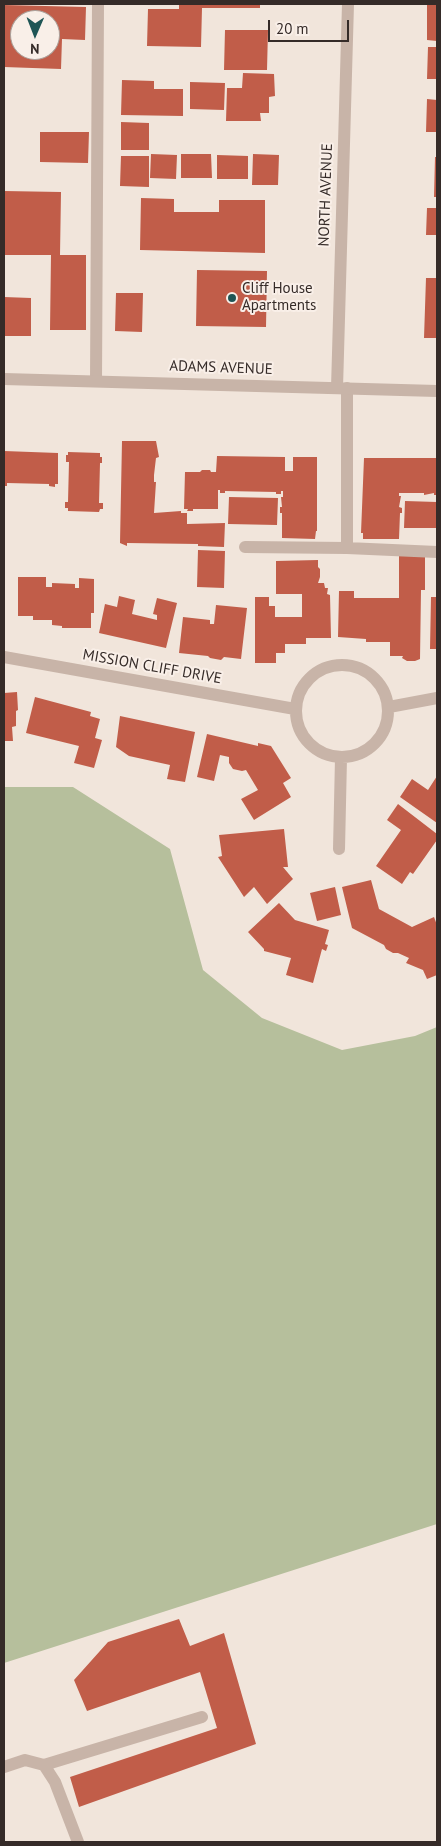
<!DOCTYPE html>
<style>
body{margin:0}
#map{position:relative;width:441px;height:1846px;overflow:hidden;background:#f1e5db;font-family:"PT Sans",sans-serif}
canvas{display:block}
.frame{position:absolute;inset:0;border:5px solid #352b28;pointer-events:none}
.north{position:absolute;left:10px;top:10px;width:50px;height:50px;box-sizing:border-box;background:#f9efe8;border:1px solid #aba19b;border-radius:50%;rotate:181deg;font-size:14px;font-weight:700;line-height:20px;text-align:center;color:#352b28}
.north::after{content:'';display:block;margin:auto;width:18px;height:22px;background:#1f5555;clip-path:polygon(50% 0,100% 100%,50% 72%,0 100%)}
.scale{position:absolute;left:268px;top:20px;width:81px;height:22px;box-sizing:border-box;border:2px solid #352b28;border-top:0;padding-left:6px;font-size:15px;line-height:18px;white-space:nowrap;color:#352b28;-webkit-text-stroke:4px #f9efe8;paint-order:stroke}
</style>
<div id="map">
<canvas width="441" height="1846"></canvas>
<div class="frame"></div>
<div class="north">N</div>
<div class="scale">20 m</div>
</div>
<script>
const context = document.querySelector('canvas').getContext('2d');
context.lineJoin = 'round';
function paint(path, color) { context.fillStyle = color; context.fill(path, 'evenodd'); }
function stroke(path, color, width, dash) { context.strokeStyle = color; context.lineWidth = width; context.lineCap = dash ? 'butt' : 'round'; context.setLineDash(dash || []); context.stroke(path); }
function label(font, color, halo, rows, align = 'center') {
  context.font = font + ' "PT Sans",sans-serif'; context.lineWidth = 4; context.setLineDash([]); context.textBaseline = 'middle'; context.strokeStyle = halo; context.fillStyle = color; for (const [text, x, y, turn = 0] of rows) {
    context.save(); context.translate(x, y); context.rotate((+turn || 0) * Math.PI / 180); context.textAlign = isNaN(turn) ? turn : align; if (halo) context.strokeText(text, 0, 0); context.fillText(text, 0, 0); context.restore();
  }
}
paint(new Path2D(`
 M4,787h69l97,62 33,121 59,48 80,32 73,-14 22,-9v497l-433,139z`), '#b6bf9c');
paint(new Path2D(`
 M179,4h81v4h-58l-1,39 -54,-1 1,-37h31z
 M427,4h10v37l-10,-1z
 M4,5l82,2 -1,33 -23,-1 -1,30 -57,-2zM20,20h30v30h-30z
 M225,30h43l-1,40h-43z
 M428,47h9v32h-10z
 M243,73l31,1 1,22 -6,1v16h-9l1,8h-35l1,-33h15z
 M122,80l32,1v8h29v27l-62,-1z
 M190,82l35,1 -1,27 -34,-1z
 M427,99l10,1v32h-11z
 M121,122l28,1v27h-28z
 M40,132h49l-1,31 -48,-1z
 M151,154l26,1 -1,24 -26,-1z
 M181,154h30l1,24h-31z
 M253,154l26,1 -1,30h-26z
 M217,155l31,1v23h-31z
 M121,156h28v31l-29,-1z
 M435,157h2v40h-3z
 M4,191l57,1 -1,63h26v75h-36l1,-75h-47z
 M141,198l33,1v13h45v-12h46v53l-125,-3z
 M427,208h10v27h-11z
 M197,270l70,1 -1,56 -70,-1z
 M426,278h11v60h-13z
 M116,293h27l-1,39 -27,-1z
 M4,297l27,1v38h-27z
 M122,441h34l3,16 -3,1 -2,17v7h2l-2,31 27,-2v2h6v11l38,-1 -1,24 -26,-1v-2l-71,-1v3l-7,-3z
 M4,451l54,2v31h-3v3l-6,-1v-2l-42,-1v3h-3z
 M68,452l32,1v4h2v6h-2l-1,40h4v6h-3l-1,3 -31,-1v-3h-3v-6h3l1,-40h-3v-7h2z
 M217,456l68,1v14h8v-14h24v74h-1l-1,8 -33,-1v-25h-2v-6h2l-1,-10h2v-6h-2v3h-5v-2l-51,-1v2h-5v-3h-2v19h-25v2h-6l1,-2h-4l1,-37h15l2,-2h8l1,2h5z
 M364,458h73v37h-3v-2l-10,2v-2h-25v3h2l-2,11 3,1v5h-2l-1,26h-36v-6h-2z
 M229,497l49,1 -1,27 -49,-1z
 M405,501l32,1v26h-33z
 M198,550l27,1 -1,37 -27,-1z
 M399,554h26v36h-4l-1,69 -5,2h-8l-5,-3 1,-2h-13v-14h-24v-3l-28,-2 1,-46h15v7h45z
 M318,560v7l2,2v8l-2,6h6l1,5h3l-1,6 3,1 1,43h-25v6h-21v9h-9v10h-21v-66h14v9h6v11h27v-23h-26v-33z
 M18,577h28v10h6v-4l23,1v4h4v-10l15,1v34h-3v15h-29v-2l-10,-1v-5h-19v-4h-15z
 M119,596l16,4 -3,14 25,6v-5l-4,-1 4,-16 20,5 -11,45 -67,-15 6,-29 12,3z
 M431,597h6v52h-7z
 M216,605l31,3 -6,51 -17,-2 -3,3 -11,-2 -2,-2 -29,-3 4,-36 27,3v4h4z
 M17,692l1,18 -2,1v15l-4,1 1,14h-9v-48z
 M35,697l56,15 -1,4 10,3 -5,19 7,2 -8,28 -20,-5 5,-17 -53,-13z
 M120,716l75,16 -10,50 -18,-3 3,-14 -41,-9 -13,-9z
 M207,734l51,12v-3l13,3 20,32 -8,5 8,14 -37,23 -13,-21 17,-9 -12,-20 -4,1 -9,-2 -4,-6v-6l-9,-2 -6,26 -17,-4z
 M437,776v47l-37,-26 12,-18 16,11z
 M398,804l39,30v6l-24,34 -3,-2 -8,12 -26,-18 25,-36 -14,-10z
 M284,829l4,38h-5l10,12 -26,25 -13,-17 -10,10 -26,-40 4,-1 -3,-21z
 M371,880l8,29 33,18 22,-10 3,8v50l-10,4 -4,-9 -17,-7 3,-5 -11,-5h-5l-7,-4 -2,-4 -32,-17 -10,-41z
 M335,887l6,28 -24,6 -7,-28z
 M279,903l16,17 34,10 -4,14 3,1 -2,6 -4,-2 -9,34 -27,-8 5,-17 -27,-7v-2l-16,-17z
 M179,1619l11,27 34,-13 32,111 -177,63 -9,-30 147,-49 -17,-56 -113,39 -13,-31 34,-38z`), '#c15d49');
stroke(new Path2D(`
 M96,381l2,-377
 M245,547l102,1 90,4
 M347,548v-160
 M44,1765l158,-48
 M4,1767l21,-7 19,5 11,17 23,60`), '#c8b4a8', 12);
stroke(new Path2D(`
 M4,379l433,12
 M337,388l11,-384
 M4,657l291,52
 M296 711a46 46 0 1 1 92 0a46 46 0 1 1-92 0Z
 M389,707l48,-9
 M339,849l2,-91`), '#c8b4a8', 12);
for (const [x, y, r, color] of [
 [232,298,5,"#1f5555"]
]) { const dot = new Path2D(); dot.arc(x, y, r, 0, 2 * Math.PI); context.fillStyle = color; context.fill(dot); stroke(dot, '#f9efe8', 2); }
label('15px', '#352b28', '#f9efe8', [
 ["NORTH AVENUE",326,195,-88],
 ["ADAMS AVENUE",221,368,2],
 ["MISSION CLIFF DRIVE",152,667,10]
]);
label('15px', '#352b28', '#f9efe8', [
 ["Cliff House",242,289],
 ["Apartments",242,306]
], 'left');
</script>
